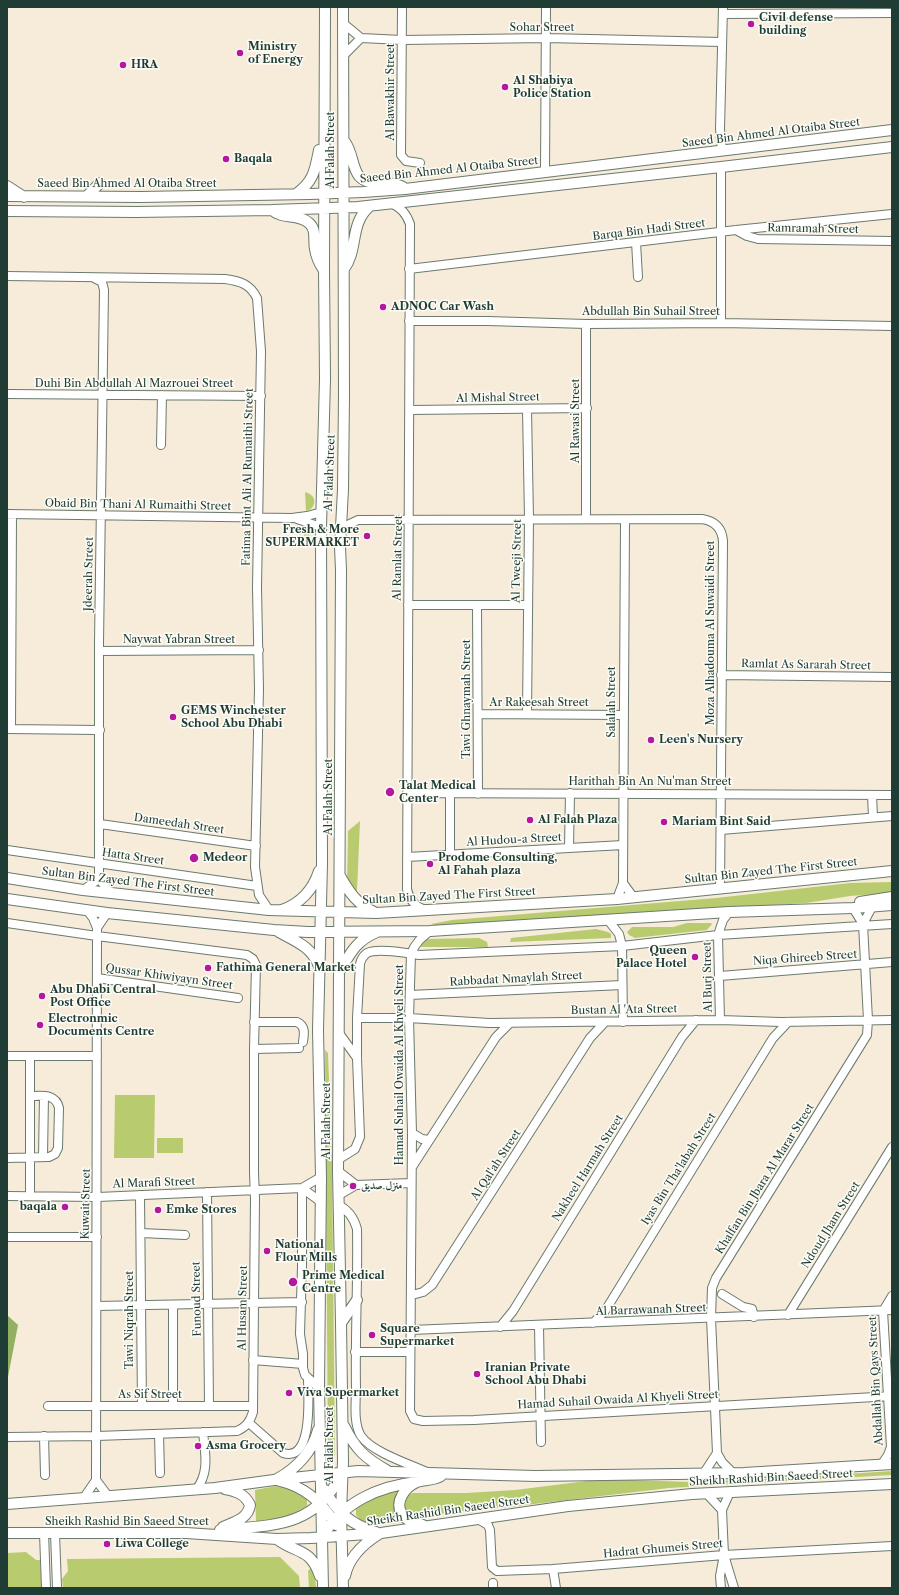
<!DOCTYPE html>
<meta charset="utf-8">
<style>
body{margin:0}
#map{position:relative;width:899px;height:1595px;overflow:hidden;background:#f7ecda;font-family:"Libre Caslon Text",serif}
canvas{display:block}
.frame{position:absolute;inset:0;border:8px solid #1f3d34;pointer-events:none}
</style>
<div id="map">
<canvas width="899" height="1595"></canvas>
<div class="frame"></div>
</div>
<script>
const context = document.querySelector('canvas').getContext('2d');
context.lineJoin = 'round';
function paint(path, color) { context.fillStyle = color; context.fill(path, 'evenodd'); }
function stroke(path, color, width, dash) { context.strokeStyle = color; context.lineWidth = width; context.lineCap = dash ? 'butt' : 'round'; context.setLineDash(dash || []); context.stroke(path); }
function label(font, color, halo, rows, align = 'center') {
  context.font = font + ' "Libre Caslon Text",Amiri,serif'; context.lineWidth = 3; context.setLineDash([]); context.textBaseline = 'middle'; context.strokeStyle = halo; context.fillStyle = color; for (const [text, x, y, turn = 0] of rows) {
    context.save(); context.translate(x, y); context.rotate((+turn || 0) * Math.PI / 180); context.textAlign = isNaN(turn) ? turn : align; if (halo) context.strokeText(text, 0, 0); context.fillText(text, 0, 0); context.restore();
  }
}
paint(new Path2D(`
 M305,492c10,3 12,10 6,17l-5,2z
 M306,522l7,2v7l-10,14z
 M360,821l-3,70 -5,-2 -5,-5 1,-53z
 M892,882v11l-42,3 -44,7 -369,23 -6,-2 21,-4 264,-22 134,-15z
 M687,923h24l1,1 -5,6 -72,8 -6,-3 -2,-3 5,-5h41z
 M596,929l12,3 3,2v4l-101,4 1,-4z
 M479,938l8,4 1,5h-67v-5l6,-3z
 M325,1050l3,3 4,107 3,296 -7,3z
 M115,1095h40l-1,63h-40z
 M157,1138h26v15h-26z
 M892,1471v4l-18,1 -205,12 -160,19 -40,3 -55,9 -5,-2 -8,-15 4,-6 8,-3h53l49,-3 88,-11 89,3 95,-4z
 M276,1486l15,3 16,9v8c-15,10 -33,16 -51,15l-1,-31z
 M400,1490c-9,12 -8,23 4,32 -13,2 -40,6 -48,-7v-7c9,-12 30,-16 44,-18z
 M26,1552l10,8h4l1,15 5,7v6h-39v-35z
 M280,1557l19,19 1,12h-237l-1,-9 6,-8 -1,-12z
 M311,1568l4,4 1,16h-7l-1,-17z`), '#b9cb6f');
paint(new Path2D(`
 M7,1315l11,10 -11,57z`), '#92af62');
const minor = new Path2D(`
 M402,7l-1,148 5,6 14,2
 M723,14l169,-1
 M343,23l18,15 41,2 144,-2 176,4
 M343,56l18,-18
 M722,151l-2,-22 3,-122
 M545,171l1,-164
 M391,203c10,5 15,10 19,21l-3,665c2,10 8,18 19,21
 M736,230l11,6 11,3 134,2
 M636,242l2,35
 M409,269l327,-39 156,-16
 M7,276l218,3c15,2 25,5 32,19l4,53 -4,237 2,101 -4,178 4,28 10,15
 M94,278l8,4 2,8 -5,353v236l12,14
 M409,321h79l98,3 135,-1 171,3
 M721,323v-156
 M7,394l254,2
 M410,410l177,-2
 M161,445l1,-50
 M7,514l285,4 15,-2 15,-4
 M297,519l24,8
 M586,519v-195
 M341,528l17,-8 344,-1c13,2 20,9 21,22l-3,347
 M408,605h119
 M477,605l1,189
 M99,651l160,-1
 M721,675l171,2
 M478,714l145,1
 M527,714l2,-195 -2,-110
 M7,729l93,1
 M11,729l1,-215
 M408,793l484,2
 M450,794v61
 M872,795l1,22
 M100,824l156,22
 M721,830l171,-14
 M569,848l1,-55
 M7,850l250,36
 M407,857l216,-12
 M623,883l11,15
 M83,890l16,-11
 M617,899l6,-16 2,-362
 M608,920l11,14 3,12 1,76
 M7,923l90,13 150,19 6,4 3,6 -2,84v123l1,27 -2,213c-3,10 -7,15 -16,19l-140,5 -90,1
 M863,924l9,-17
 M97,928l10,-15
 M430,931c-9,7 -15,12 -19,23l-2,64 3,115 -2,278 4,8 9,2 51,-1 418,-24
 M720,976l172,-14
 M97,978l141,20
 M410,995l212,-10
 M357,1018h52l80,5 231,-3 61,2 111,-2
 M720,1020l-2,-85 5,-15 6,-8
 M254,1022h43c9,4 7,12 6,20
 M339,1033l18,25
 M254,1049l45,-1
 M7,1056h90
 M30,1056v140
 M412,1133l10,6 7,1
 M43,1157l1,-61
 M7,1158l42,-1 6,-3 3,-6 1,-40c-3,-15 -18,-12 -29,-12
 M339,1159l16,-10 5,-12 -3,-79v-40l3,-54c1,-5 3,-8 7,-11 9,-5 41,0 52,2l203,-9 96,-11 174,-11
 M412,1167l84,-130 14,-14
 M338,1171l18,14
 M302,1188v79l-2,67 3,20v14l2,7 14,13
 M302,1188l19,14
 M207,1192l2,214
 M140,1195l2,211
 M339,1195l17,-10 55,-2
 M7,1196l91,1 204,-9 19,-11
 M338,1205c11,5 16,13 19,24 1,53 -2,106 -1,159 0,14 -3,35 5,48 11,16 48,28 66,36
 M141,1233l44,2
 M7,1237h90
 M722,1294l21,13 9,2 2,8
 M412,1295l11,-3 9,-7 158,-247 15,-16
 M97,1306l205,-4
 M788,1315l104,-168
 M593,1323l12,-12 168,-273 15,-16
 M539,1326l2,116
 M500,1327l13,-16 169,-274 14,-17
 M411,1330l481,-20
 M355,1352h55
 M253,1360l50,4
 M48,1406h205
 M173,1406v-101
 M249,1423l34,30c31,10 25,-59 25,-75
 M159,1434l1,39
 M44,1436l1,39
 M882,1464l6,-9 3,-8 -8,-136 9,-15
 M704,1473l13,-20
 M733,1473l-11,-11 -5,-9 -6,-135 1,-30 4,-10 151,-243 1,-15 -5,-96 -10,-16
 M96,1480l12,16
 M196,1490c14,-18 9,-37 7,-58
 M706,1493l16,17
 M83,1499l13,-19 1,-552 -4,-10 -6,-8
 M478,1519l10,6 2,5 2,37 5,4 56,-2 171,-14 168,-9
 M44,1533l2,55
 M55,1533l2,55
 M724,1555l10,33
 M553,1569l3,19
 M493,1583v5
 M721,1588l-1,-12 4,-21 -2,-45 8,-18`);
const major = new Path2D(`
 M343,7l1,389 -1,93 -3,58 1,23 -3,601 3,152 2,138 -2,52 2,75
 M345,142c8,11 7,26 14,34 11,12 30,3 44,11
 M7,186l17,11
 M296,194c18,-13 19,-24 23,-44
 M7,196l134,1 169,-3 53,-2 42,-3 487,-59
 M87,196l13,-13
 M272,210c11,10 26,3 37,13 8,7 4,17 6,26 1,7 4,14 8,20
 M7,211l129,1 136,-2 86,-3 363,-40 171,-20
 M344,269c15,-21 5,-45 26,-63
 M340,876c9,16 17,28 34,36
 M7,878l76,12 186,20 107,3 241,-14 275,-28
 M7,899l100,14 167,17 34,2 122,-1 299,-19 124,-4 39,-3
 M860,902l32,-5
 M282,910c19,-7 31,-20 37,-39
 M277,931c18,10 34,15 42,35
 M341,969c10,-17 16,-29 36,-37
 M341,1323l16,-23
 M344,1426c12,24 21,32 44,45
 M277,1479c19,-10 36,-28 41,-49
 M280,1481c26,6 43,22 56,44
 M325,1490c11,22 29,36 51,42
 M7,1504l208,-16 59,-8 84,-9 177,5 209,-3 148,-9
 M423,1525c-7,-2 -17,-4 -21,-11 -8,-12 3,-27 15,-32 8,-3 16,-1 24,-6
 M223,1527c11,-5 25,-8 27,-22 -5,-11 -14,-14 -25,-16
 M220,1530c53,-5 94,-2 121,-55
 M7,1533h179l91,6 34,-1 70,-5 187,-27 124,-12 200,-10
 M322,1537c20,-34 56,-51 95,-55
 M277,1539c19,15 33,8 43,37
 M345,1576c4,-19 18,-32 34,-42
 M323,1588l-4,-200 2,-211 -3,-147 4,-167 -1,-336 4,-148 -1,-109 1,-263`);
stroke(minor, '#6b7a6e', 10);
stroke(major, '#6b7a6e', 12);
stroke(minor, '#fff', 8);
stroke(major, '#fff', 10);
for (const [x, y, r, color] of [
 [751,24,4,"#b5179e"],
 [240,53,4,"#b5179e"],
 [123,65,4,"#b5179e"],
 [505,87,4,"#b5179e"],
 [226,159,4,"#b5179e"],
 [383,307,4,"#b5179e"],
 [367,536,4,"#b5179e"],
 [173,717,4,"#b5179e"],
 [651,740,4,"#b5179e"],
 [390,792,5,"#b5179e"],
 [530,820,4,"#b5179e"],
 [664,822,4,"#b5179e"],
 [194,858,5,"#b5179e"],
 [430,864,4,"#b5179e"],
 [695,957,4,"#b5179e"],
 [208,968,4,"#b5179e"],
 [42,996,4,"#b5179e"],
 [40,1025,4,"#b5179e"],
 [353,1186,4,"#b5179e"],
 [65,1207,4,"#b5179e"],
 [158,1210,4,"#b5179e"],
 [267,1251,4,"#b5179e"],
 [293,1282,5,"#b5179e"],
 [372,1335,4,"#b5179e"],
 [477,1374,4,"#b5179e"],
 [289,1393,4,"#b5179e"],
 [198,1446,4,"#b5179e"],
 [107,1544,4,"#b5179e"]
]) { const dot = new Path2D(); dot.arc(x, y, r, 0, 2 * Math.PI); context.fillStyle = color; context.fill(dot); stroke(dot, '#fdfcf7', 1.5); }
label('bold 11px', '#1f3d34', '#fdfcf7', [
 ["Civil defense",759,18],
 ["building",759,31],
 ["Ministry",248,47],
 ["of Energy",248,60],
 ["HRA",131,65],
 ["Al Shabiya",513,81],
 ["Police Station",513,94],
 ["Baqala",234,159],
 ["ADNOC Car Wash",391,307],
 ["Fresh & More",359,530,"right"],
 ["SUPERMARKET",359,543,"right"],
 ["GEMS Winchester",181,711],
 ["School Abu Dhabi",181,724],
 ["Leen's Nursery",659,740],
 ["Talat Medical",399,786],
 ["Center",399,799],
 ["Al Falah Plaza",538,820],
 ["Mariam Bint Said",672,822],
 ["Medeor",203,858],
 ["Prodome Consulting,",438,858],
 ["Al Fahah plaza",438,871],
 ["Queen",687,951,"right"],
 ["Palace Hotel",687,964,"right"],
 ["Fathima General Market",216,968],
 ["Abu Dhabi Central",50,990],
 ["Post Office",50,1003],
 ["Electronmic",48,1019],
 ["Documents Centre",48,1032],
 ["منزل صديق",361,1186],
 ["baqala",57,1207,"right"],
 ["Emke Stores",166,1210],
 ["National",275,1245],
 ["Flour Mills",275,1258],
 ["Prime Medical",302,1276],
 ["Centre",302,1289],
 ["Square",380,1329],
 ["Supermarket",380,1342],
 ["Iranian Private",485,1368],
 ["School Abu Dhabi",485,1381],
 ["Viva Supermarket",297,1393],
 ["Asma Grocery",206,1446],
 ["Liwa College",115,1544]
], 'left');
label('11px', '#1f3d34', '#fdfcf7', [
 ["Sohar Street",542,28],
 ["Al Bawakhir Street",391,92,-90],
 ["Saeed Bin Ahmed Al Otaiba Street",771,133,-7],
 ["Al Falah Street",331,150,-90],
 ["Saeed Bin Ahmed Al Otaiba Street",449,170,-6],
 ["Saeed Bin Ahmed Al Otaiba Street",127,184],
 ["Ramramah Street",813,229,1],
 ["Barqa Bin Hadi Street",649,230,-7],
 ["Abdullah Bin Suhail Street",651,312],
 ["Duhi Bin Abdullah Al Mazrouei Street",134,384],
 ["Al Mishal Street",498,398,-1],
 ["Al Rawasi Street",576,421,-90],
 ["Al Falah Street",330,473,-88],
 ["Fatima Bint Ali Al Rumaithi Street",248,477,-89],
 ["Obaid Bin Thani Al Rumaithi Street",138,505,1],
 ["Al Ramlat Street",398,558,-89],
 ["Al Tweeji Street",517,561,-89],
 ["Jdeerah Street",89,574,-89],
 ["Moza Alhadouma Al Suwaidi Street",711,633,-90],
 ["Naywat Yabran Street",179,640],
 ["Ramlat As Sararah Street",806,665,1],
 ["Tawi Ghnaymah Street",467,699,-90],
 ["Salalah Street",612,702,-90],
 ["Ar Rakeesah Street",539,703],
 ["Harithah Bin An Nu'man Street",650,782],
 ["Al Falah Street",329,797,-90],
 ["Dameedah Street",179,824,8],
 ["Al Hudou-a Street",514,840,-3],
 ["Hatta Street",133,857,8],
 ["Sultan Bin Zayed The First Street",771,871,-6],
 ["Sultan Bin Zayed The First Street",128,882,7],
 ["Sultan Bin Zayed The First Street",449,896,-3],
 ["Niqa Ghireeb Street",805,958,-4],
 ["Qussar Khiwiyayn Street",169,977,8],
 ["Al Burj Street",708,977,-91],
 ["Rabbadat Nmaylah Street",516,979,-3],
 ["Bustan Al 'Ata Street",624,1010,-1],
 ["Hamad Suhail Owaida Al Khyeli Street",400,1065,-90],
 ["Al Falah Street",327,1121,-90],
 ["Al Qal'ah Street",496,1165,-57],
 ["Nakheel Harmah Street",588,1168,-58],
 ["Iyas Bin Tha'labah Street",679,1169,-58],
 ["Khalfan Bin Jbara Al Marar Street",765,1179,-58],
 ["Al Marafi Street",154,1183,-2],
 ["Kuwait Street",86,1204,-89],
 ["Ndoud Jham Street",831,1225,-58],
 ["Funoud Street",197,1299,-91],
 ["Al Husam Street",243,1308,-89],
 ["Al Barrawanah Street",651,1310,-2],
 ["Tawi Niqrah Street",130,1320,-90],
 ["Abdallah Bin Qays Street",876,1381,-93],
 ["As Sif Street",150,1395],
 ["Hamad Suhail Owaida Al Khyeli Street",618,1400,-3],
 ["Al Falah Street",330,1445,-90],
 ["Sheikh Rashid Bin Saeed Street",771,1478,-3],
 ["Sheikh Rashid Bin Saeed Street",448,1511,-8],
 ["Sheikh Rashid Bin Saeed Street",127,1522],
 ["Hadrat Ghumeis Street",663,1549,-5]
]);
</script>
